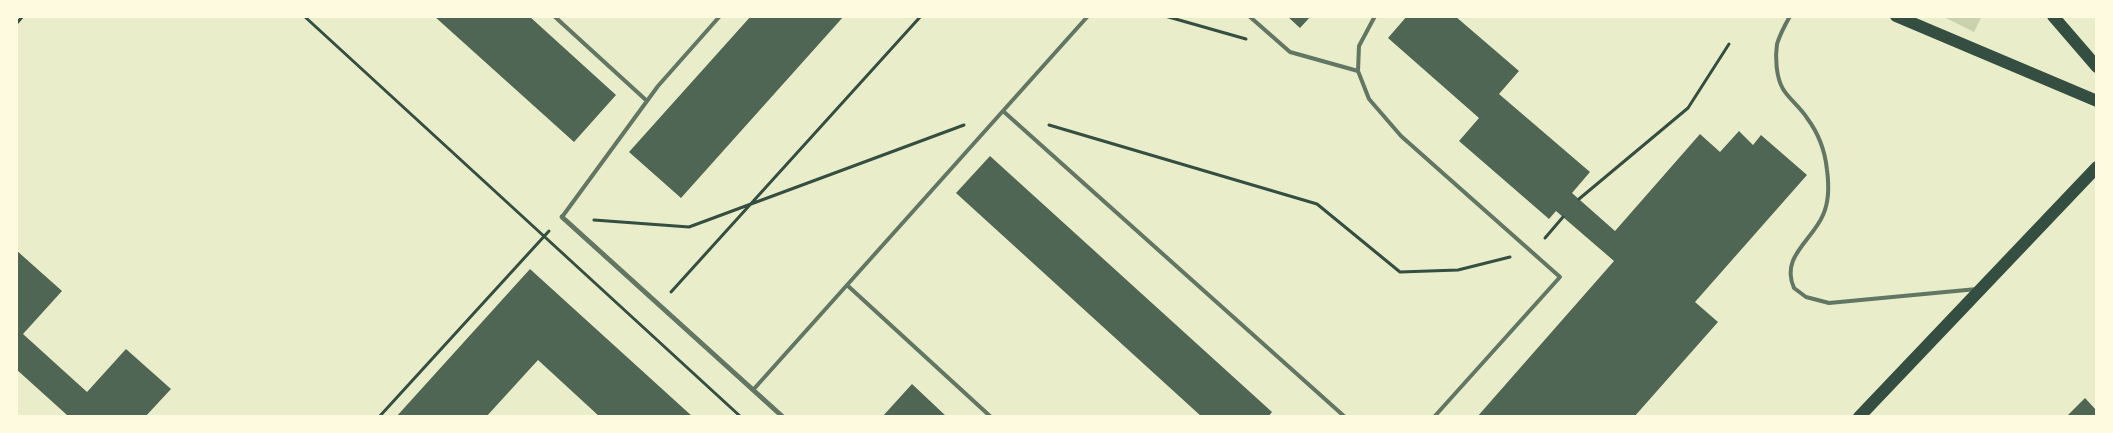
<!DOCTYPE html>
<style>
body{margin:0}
#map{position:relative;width:2113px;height:433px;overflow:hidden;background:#e9edc9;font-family:"Sofia Sans Condensed",sans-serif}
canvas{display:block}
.frame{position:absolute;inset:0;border:18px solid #fefae0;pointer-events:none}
</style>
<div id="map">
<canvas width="2113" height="433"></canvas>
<div class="frame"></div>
</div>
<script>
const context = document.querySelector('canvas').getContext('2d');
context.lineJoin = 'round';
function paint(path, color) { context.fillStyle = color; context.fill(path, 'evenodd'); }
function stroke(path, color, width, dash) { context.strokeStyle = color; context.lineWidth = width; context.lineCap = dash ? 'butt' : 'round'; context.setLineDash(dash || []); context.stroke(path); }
paint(new Path2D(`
 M1942,16h40l-8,16z`), '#cad2ad');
paint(new Path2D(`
 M434,16h95l87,79 -42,47z
 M751,16h93l-163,182 -52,-46z
 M1287,16h24l-11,12z
 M1407,16h48l64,55 -20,23 91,78 -18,21 43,38 85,-97 20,18 19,-21 14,14 8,-10 46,40 -112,127 23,20 -84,95h-157l137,-156 -58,-50 -7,8 -90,-78 20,-23 -91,-80z
 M990,156l282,256 -4,5h-66l-246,-224z
 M16,250l46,41 -39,43 64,58 39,-43 45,40 -26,28h-80l2,-2 -51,-46z
 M530,269l163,148h-93l-62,-57 -52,57h-90z
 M912,384l35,33h-65z
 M2085,398l12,13v6h-31z`), '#4f6655');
stroke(new Path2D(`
 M304,16l437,401
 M1165,16l81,23
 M16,24l7,-8
 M1049,125l268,79 83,68 58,-2 52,-13
 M1579,199l109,-91 41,-64
 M594,220l95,7 275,-102
 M1545,238l18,-21
 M671,292l250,-276
 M379,417l170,-186`), '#344e41', 3);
stroke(new Path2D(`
 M554,16l93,85
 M1249,16l41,36 68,19
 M1375,16l-16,30 -1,25 11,28 32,37 159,141 -126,140
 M1790,16c-5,9 -10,18 -13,28 -2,13 -1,33 6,45 6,10 17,18 24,29 12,16 18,32 20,52 2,15 2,32 -4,45 -11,26 -43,42 -29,73l12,9 23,6 148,-14
 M1003,111l342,306
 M562,217l96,-131 62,-70
 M847,285l144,132
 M753,390l335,-374`), '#617663', 4);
stroke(new Path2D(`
 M562,217l221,200`), '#617663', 5);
stroke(new Path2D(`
 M1896,16l201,85
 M2053,16l44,51
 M1859,417l238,-250`), '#344e41', 12);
</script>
